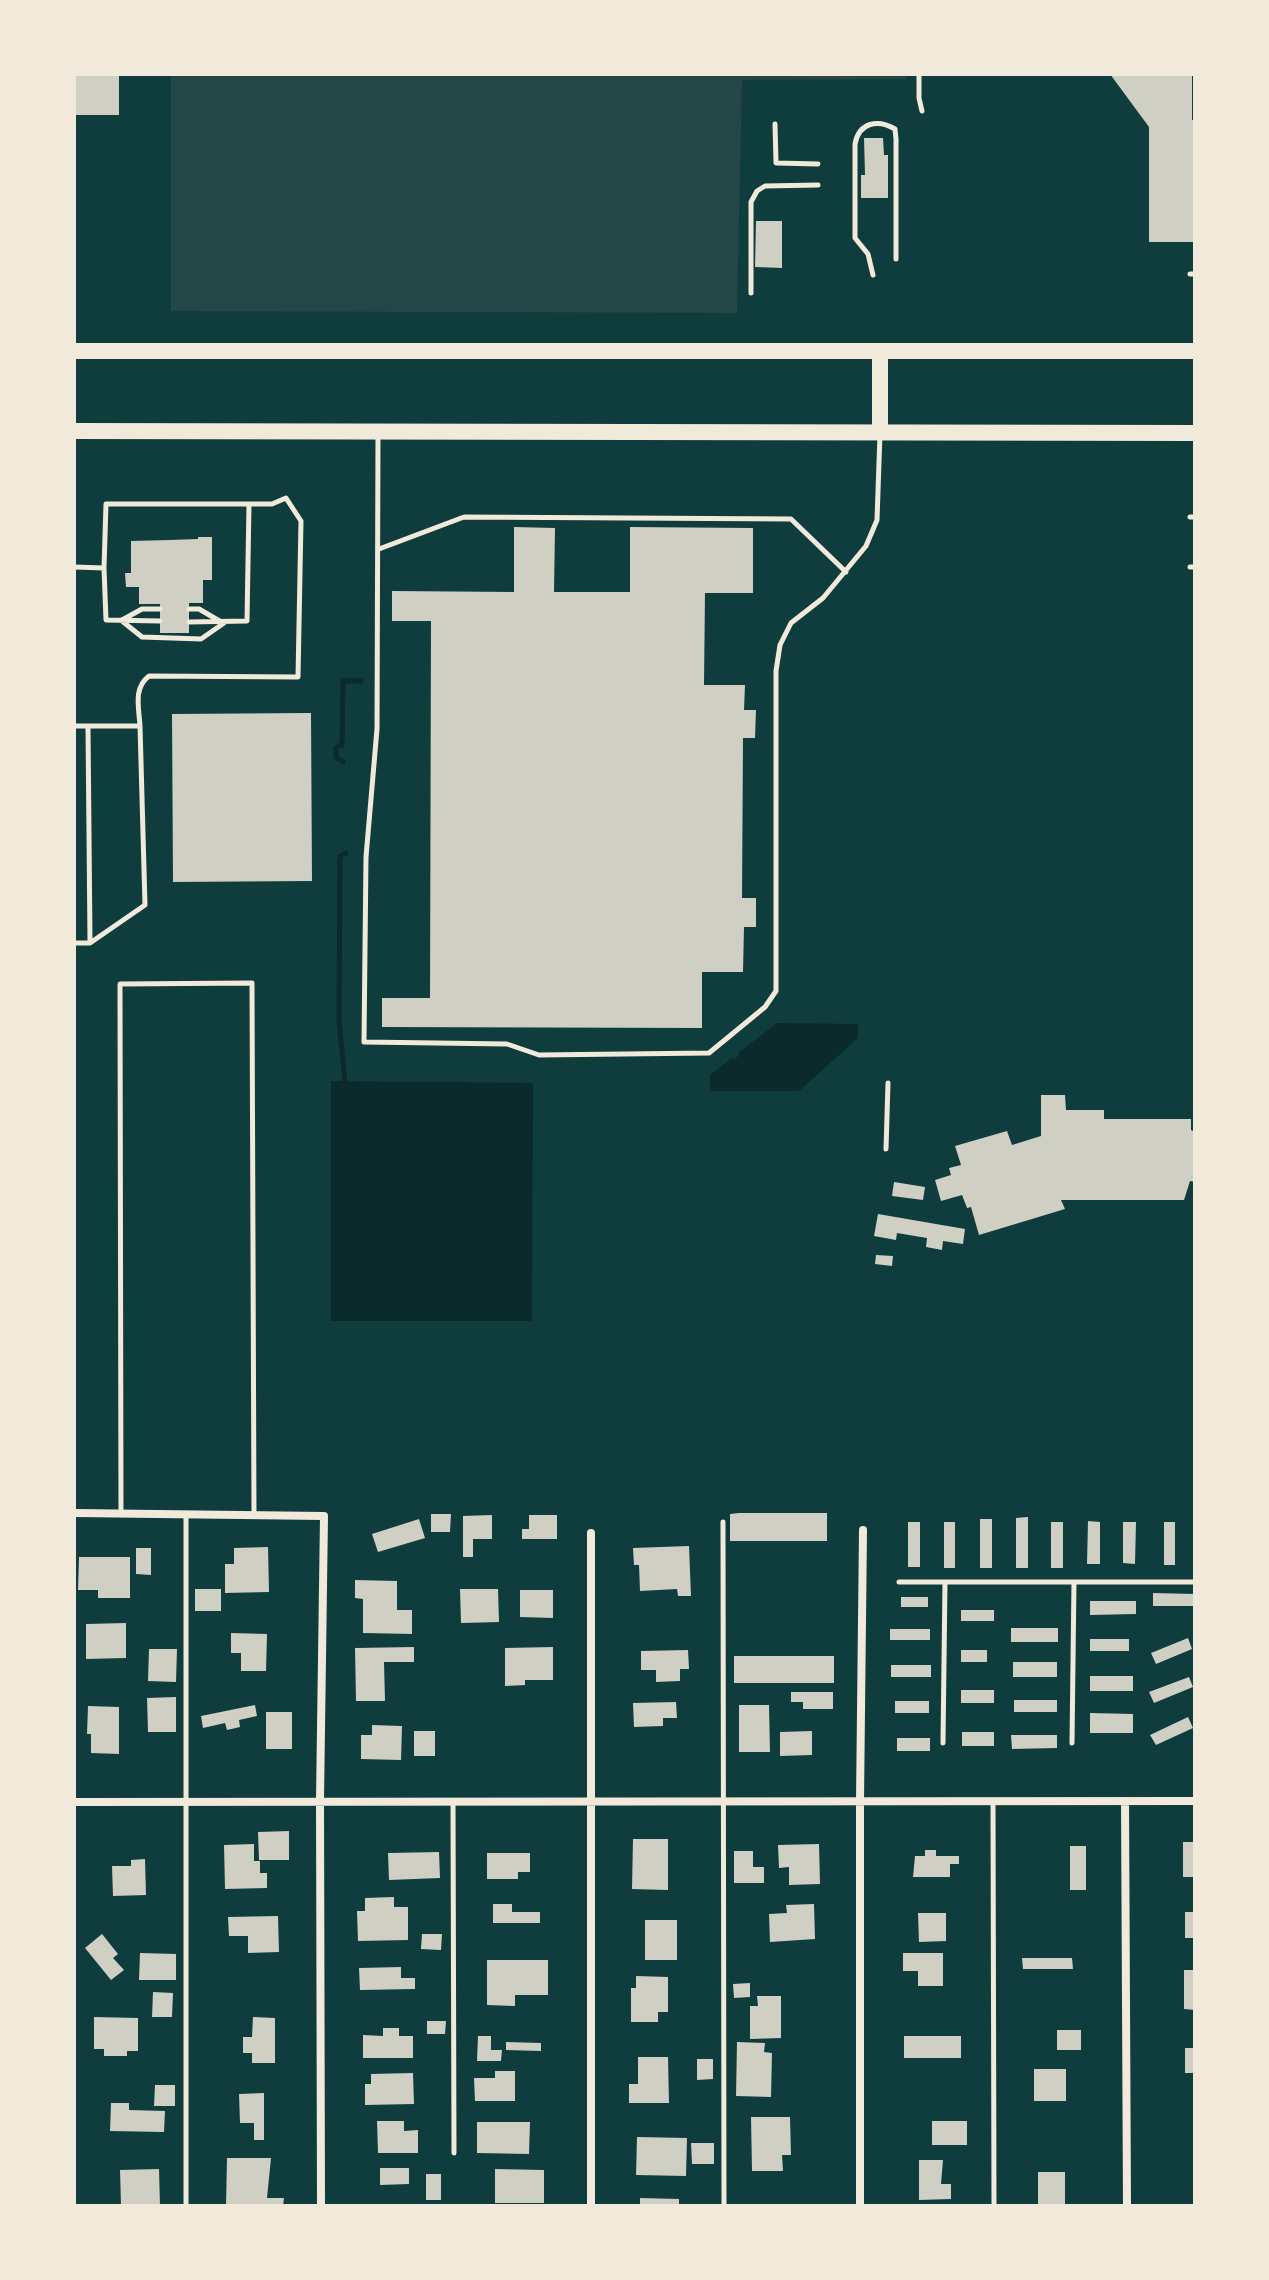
<!DOCTYPE html>
<style>
body{margin:0}
#map{position:relative;width:1269px;height:2280px;overflow:hidden;background:#0f3d3e;font-family:Rubik,sans-serif}
canvas{display:block}
.frame{position:absolute;inset:0;border:76px solid #f1e9da;pointer-events:none}
</style>
<div id="map">
<canvas width="1269" height="2280"></canvas>
<div class="frame"></div>
</div>
<script>
const context = document.querySelector('canvas').getContext('2d');
context.lineJoin = 'round';
function paint(path, color) { context.fillStyle = color; context.fill(path, 'evenodd'); }
function stroke(path, color, width, dash) { context.strokeStyle = color; context.lineWidth = width; context.lineCap = dash ? 'butt' : 'round'; context.setLineDash(dash || []); context.stroke(path); }
paint(new Path2D(`
 M171,74h735v5l-164,1 -5,233 -566,-2z`), '#244646');
paint(new Path2D(`
 M777,1023l81,1v14l-59,53h-89v-16l22,-17 2,2 5,-5 -1,-2z
 M331,1081l202,2 -1,238h-201z`), '#0a2a2b');
stroke(new Path2D(`
 M341,744l-5,4v9l7,5
 M342,746l1,-65h18
 M345,1082l-6,-61 1,-165 6,-3`), '#0a2a2b', 5);
paint(new Path2D(`
 M74,74h45v41h-45z
 M1110,74h82v46h3v122h-46v-115z
 M864,138h19l1,17h4v43h-27v-23h4z
 M756,221h26v47l-27,-1z
 M514,527l41,1 -1,64h76v-65l123,1v65h-48l-1,92h41l-1,25h12l-1,28h-12l-1,160h14v29h-12l-1,45h-41v56l-320,-1v-29h48l1,-377h-39v-30l122,1z
 M198,537h14v43h-9v23h-14v30h-29v-29h-21v-17h-13l-1,-14h6v-32l39,-1 28,-1z
 M311,713l1,168 -139,1 -1,-168z
 M1041,1095h24l1,15h38v9h87v11l4,2v50l-5,-1 -6,19h-123l4,9 -86,26 -8,-28 -4,1 -5,-13 -21,6 -6,-21 16,-5 -2,-7 12,-3 -6,-19 52,-15 5,14 29,-9z
 M894,1182l31,5 -2,13 -31,-4z
 M878,1214l87,15 -2,15 -20,-3 -1,9 -16,-3 1,-9 -30,-5 -1,7 -22,-4z
 M876,1255l17,1 -1,10 -17,-2z
 M739,1513h88v28h-97v-27z
 M431,1514h20l-1,18h-19z
 M492,1515v24h-19v18h-10v-41z
 M529,1515h28v24h-35v-10h7z
 M1028,1517v51h-12v-50z
 M419,1519l6,19 -47,14 -6,-18z
 M980,1519h12v49h-12z
 M1088,1521l12,1v42h-13z
 M908,1522h12v45h-12z
 M944,1522h11v46h-11z
 M1051,1522h12v46h-12z
 M1123,1522h13l-1,42 -12,-1z
 M1164,1522h11v43h-11z
 M689,1546l2,50h-13l-1,-7 -37,2 -1,-26h-5l-1,-17z
 M268,1547l1,45 -44,1v-29h9v-16z
 M136,1548h15v27l-15,-1z
 M79,1557h51v41h-32v-8h-20z
 M355,1580l42,1v29h15v24l-49,-1v-34l-8,-1z
 M195,1589h26v22h-26z
 M460,1589h38l1,33 -38,1z
 M520,1590h33v28l-33,-1z
 M1153,1593l42,1v12h-42z
 M901,1597h27v10h-27z
 M1090,1601h46v13l-46,1z
 M961,1610h33v11h-33z
 M126,1623v35l-40,1v-35z
 M1011,1628h47v14h-47z
 M890,1629h40v11h-40z
 M231,1633l36,1 -1,37h-25v-18h-10z
 M1188,1638l4,11 -36,15 -5,-11z
 M1090,1639h39v12h-39z
 M414,1647v15h-30l1,39h-29l-1,-53z
 M553,1647v33h-28v5l-20,1v-38z
 M149,1649h28l-1,33 -28,-1z
 M688,1650l1,19h-9v12l-24,1v-12h-15v-19z
 M961,1650h26v12h-26z
 M734,1656h100v27h-100z
 M1013,1662h44v15h-44z
 M891,1665h40v12h-40z
 M1090,1676h43v15h-43z
 M1189,1677l4,10 -39,16 -5,-11z
 M961,1690h33v13h-33z
 M791,1692h42v17h-30v-7h-12z
 M176,1697v35h-28l-1,-34z
 M1014,1700h43v12h-43z
 M895,1701h34v12h-34z
 M676,1702l1,16h-14v8l-29,1 -1,-24z
 M255,1705l2,11 -18,4 1,7 -13,3 -2,-7 -22,5 -2,-12z
 M739,1705h30l1,47h-31z
 M88,1706l31,1v47l-28,-1v-19h-4z
 M266,1712h26v37h-26z
 M1090,1713l43,1v19h-43z
 M1188,1717l5,11 -37,17 -6,-10z
 M372,1725l30,1 -1,34 -40,-1v-24h11z
 M414,1731h21v25h-21z
 M812,1731v24l-32,1v-24z
 M962,1732h32v14h-32z
 M1011,1735h46v13l-45,1z
 M897,1738h33v13h-33z
 M289,1831v29h-30l-1,-28z
 M633,1839h35v51l-36,-1z
 M1183,1842h12v35h-12z
 M254,1844v17h6v12h7v15l-42,1 -1,-44z
 M819,1844l1,40 -31,1v-18l-10,1 -1,-23z
 M1070,1846h16v44h-16z
 M925,1850h11v6h23v8h-9v13h-37l2,-21h10z
 M734,1851h19v16h11v16h-30z
 M439,1852l1,26 -51,2 -1,-27z
 M487,1853h43v19h-12v7h-31z
 M145,1859l1,36 -33,1 -1,-30h19v-6z
 M394,1897v10h14v33l-50,1 -1,-30h8v-13z
 M493,1904h19v8h28v11h-47z
 M814,1904l1,35 -45,3 -1,-28 18,-1 -1,-8z
 M1185,1912h10v26h-10z
 M918,1913h28v28l-27,1z
 M278,1916l1,36 -31,1v-17h-19l-1,-19z
 M645,1920h32v40h-32z
 M102,1934l16,20 -5,4 11,12 -13,10 -26,-32z
 M422,1934h20l-1,16 -20,-1z
 M140,1953l36,1v26h-37z
 M903,1953h40v33h-25v-15h-15z
 M1022,1958h50l1,11h-50z
 M487,1960h61v35h-33v11l-28,-1z
 M401,1967v11h14v11l-55,1 -1,-22z
 M1184,1970h11v40l-11,-1z
 M636,1976l32,1v35h-10v10h-27v-34h5z
 M750,1983v14l-16,1 -1,-14z
 M153,1992l20,1 -1,24h-20z
 M757,1996h24v42l-31,1v-33h8z
 M94,2017l44,1v33h-11v5h-23v-7h-10z
 M253,2017l22,1v45h-23v-10h-9v-16h9z
 M427,2021h19l-1,13h-18z
 M383,2028h16v8h14v22h-50v-23l20,1z
 M1057,2030h24v20h-24z
 M478,2036h13v14h11l-1,11h-24z
 M904,2036h57v22h-57z
 M506,2042l35,1v8l-35,-1z
 M737,2042l28,1 -1,9 8,1 -1,44 -35,-1z
 M1185,2048h10v25h-10z
 M638,2057h30l1,46h-40v-19h9z
 M697,2059h16v20l-16,1z
 M1034,2069h32v32h-32z
 M495,2071h20v30h-40l-1,-23h21z
 M413,2073l1,31 -49,1v-21h6v-10z
 M155,2085h20v21h-21z
 M264,2093v47h-10v-17h-14l-1,-29z
 M111,2103h18v7l36,1 -1,21 -54,-1z
 M751,2117h39l1,38h-9l1,16h-31z
 M377,2121h27v10l14,-1v23h-40z
 M932,2121h35v24h-35z
 M477,2122h53l-1,32 -52,-1z
 M637,2137l50,1 -1,38 -50,-1z
 M691,2143h23v21h-22z
 M227,2158h44l-4,40h17l-1,8h-57z
 M919,2160h24l-2,24h10v15l-32,1z
 M380,2168h29v16l-29,1z
 M159,2169l1,37h-39l-1,-36z
 M495,2169l49,1v33h-49z
 M1038,2172h27v34h-27z
 M426,2174h15v26h-15z
 M640,2198l39,1v7h-39z`), '#cfcfc3');
stroke(new Path2D(`
 M919,74v24l3,13
 M775,124l1,39 42,1
 M1190,274h5
 M873,275l-5,-21 -13,-16v-94c4,-22 23,-25 40,-15l1,10v120
 M751,293v-91l6,-11 8,-5 53,-1
 M378,436l-1,293 -11,128 -2,185 143,2 32,11 170,-2 56,-46 11,-16v-320l4,-26 11,-22 32,-25 43,-52 11,-26 3,-86
 M1190,517h5
 M379,549l85,-32 327,2 55,53
 M74,567l30,1
 M1190,567h5
 M189,609h10l24,14
 M122,620l20,-11h18
 M122,621l20,16 59,2 23,-16
 M189,622l58,-1 2,-117
 M74,726h66l5,179 -55,38h-16
 M140,726c-1,-18 -7,-38 9,-50l149,1 3,-156 -15,-23 -14,6h-166l-2,64 2,52 54,1
 M88,727l2,215
 M886,1149l2,-66
 M121,1514l-1,-530 132,-1 2,532
 M723,1522l1,684
 M899,1582h296
 M943,1743l2,-161
 M1072,1743l2,-161
 M453,1801l1,352
 M993,1802l1,404
 M186,2206v-691`), '#f1e9da', 5);
stroke(new Path2D(`
 M74,1513l250,3 -4,284 1,406
 M1125,1801l2,405
 M74,1802l1121,-1
 M591,2206v-673
 M860,2206v-405l3,-271`), '#f1e9da', 8);
stroke(new Path2D(`
 M74,351h1121
 M880,352v80
 M74,431l1121,2`), '#f1e9da', 16);
</script>
